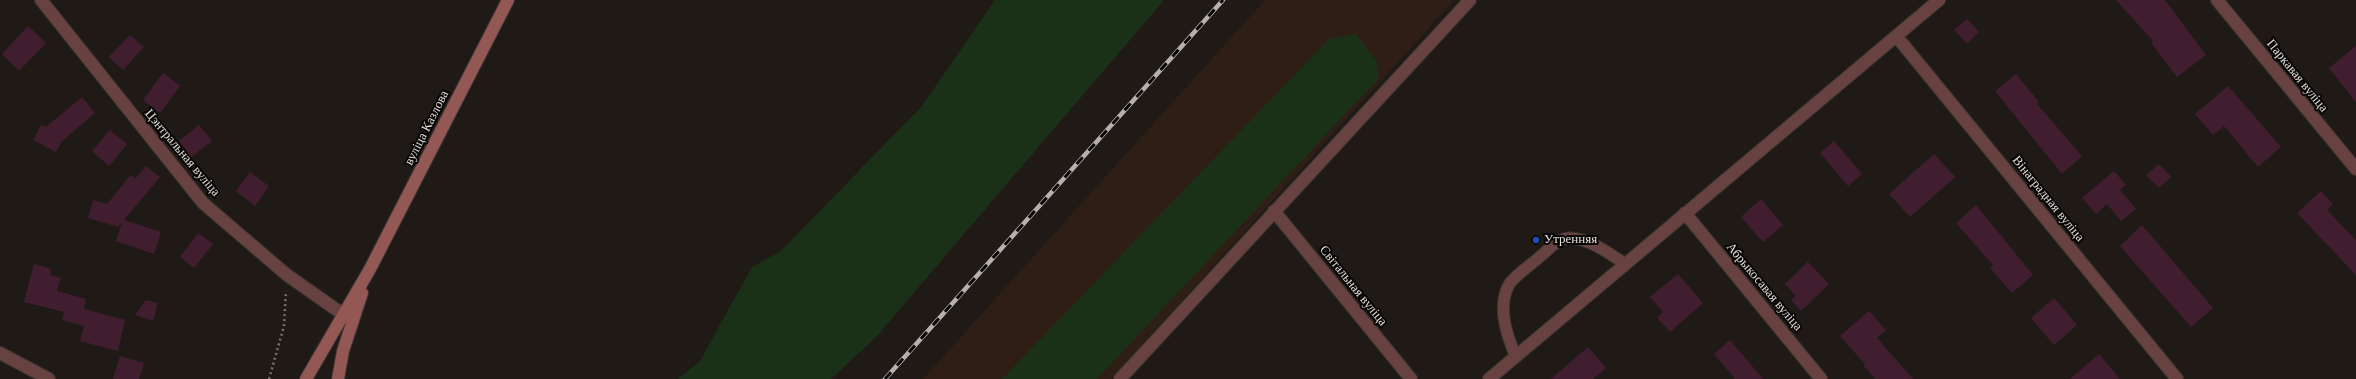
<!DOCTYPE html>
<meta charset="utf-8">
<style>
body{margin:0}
canvas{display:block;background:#201a17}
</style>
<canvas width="2356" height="379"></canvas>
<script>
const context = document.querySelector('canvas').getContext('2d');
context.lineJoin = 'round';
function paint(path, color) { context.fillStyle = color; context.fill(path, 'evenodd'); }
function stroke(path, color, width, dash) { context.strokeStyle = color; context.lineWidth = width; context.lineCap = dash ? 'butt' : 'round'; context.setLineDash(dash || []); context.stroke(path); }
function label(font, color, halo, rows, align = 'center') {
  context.font = font + ' Georgia,serif'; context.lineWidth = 4; context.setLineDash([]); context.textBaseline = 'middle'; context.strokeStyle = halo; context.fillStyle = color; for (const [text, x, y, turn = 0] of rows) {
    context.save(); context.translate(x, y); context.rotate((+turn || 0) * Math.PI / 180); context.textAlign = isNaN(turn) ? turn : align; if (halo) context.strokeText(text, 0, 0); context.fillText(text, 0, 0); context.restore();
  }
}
paint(new Path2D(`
 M1265,0h189l-343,379h-188z`), '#2e1e16');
paint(new Path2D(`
 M995,0h169l-288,337 -45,42h-153l22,-18 52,-94 29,-16 141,-145z
 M1356,34l22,29v16l-281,300h-95l328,-341z`), '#1b3117');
paint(new Path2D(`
 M2116,0h49l41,55 -29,22 -26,-34 2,-2z
 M1967,19l12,13 -12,12 -13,-14z
 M28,26l18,17 -27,28 -17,-17z
 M130,35l14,12 -21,23 -14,-13z
 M2356,46v56l-27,-34z
 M163,73l17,13 -20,27 -17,-13z
 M2016,74l23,28 -2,2 45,52 -20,18 -67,-83z
 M2228,86l53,61 -23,20 -34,-41 -11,9 -18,-21z
 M82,97l13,16 -34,29 -5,10 -23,-12 8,-15 5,2z
 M199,125l13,16 -21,16 -12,-16z
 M110,130l17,14 -18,22 -17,-15z
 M1834,141l28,33 -14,12 -28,-33z
 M1934,154l21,23 -45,40 -21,-23z
 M2159,164l12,13 -12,11 -13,-13z
 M146,166l14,11 -36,43 37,12 -7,22 -38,-13 6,-19 -4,5 -30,-9 5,-18 14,4 24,-29 4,4z
 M2114,171l12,14 -6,5 16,19 -15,12 -14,-17 -11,10 -14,-16z
 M250,172l19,14 -14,20 -19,-15z
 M2321,191l12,13 -6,6 29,30v35l-59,-62z
 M1761,199l22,26 -20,17 -22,-25z
 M1976,205l57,70 -21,18 -22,-25 3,-3 -37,-42z
 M2142,225l71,83 -22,19 -71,-81z
 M198,233l15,11 -19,24 -14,-11z
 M1808,262l21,22 -28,27 -10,-11 5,-4 -11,-12z
 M34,264l17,5 -1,6 11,3 -4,13 29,8 -2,10 41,11 -7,31 -38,-10 4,-15 -22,-6 2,-8 -40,-10z
 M1678,274l25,29 -33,29 -13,-14 6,-6 -13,-15z
 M2054,298l23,27 -23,20 -23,-27z
 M146,300l12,3 -5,18 -18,-6z
 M1869,311l17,19 -9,8 36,41h-38l-12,-14 2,-1 -25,-28z
 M1730,340l33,39h-28l-21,-25z
 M1588,347l18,21 -13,11h-42z
 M2099,354l21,25h-50z
 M120,356l24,7 -5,16h-26z`), '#401d2f');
const service = new Path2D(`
 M1516,357c-9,-21 -20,-52 -6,-74 8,-10 22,-19 32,-28 8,-7 17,-17 28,-17 20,1 39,15 55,26`);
const minor = new Path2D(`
 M41,0l162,203 84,72 57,40
 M2217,0l139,169
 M1897,37l280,342
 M1274,211l137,168
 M1685,213l136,166
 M0,353l49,26
 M1120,379l350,-379
 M1489,379l450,-379`);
const secondary = new Path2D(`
 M306,379l64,-110 138,-269
 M338,379l5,-28 19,-58`);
stroke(service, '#3b3532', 13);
stroke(minor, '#3b3532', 14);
stroke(secondary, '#3b3532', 14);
stroke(new Path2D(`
 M269,379l15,-53 2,-35`), '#76706e', 2.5, [2, 3]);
stroke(service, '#684240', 11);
stroke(minor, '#684240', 12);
stroke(secondary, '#935754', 12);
const rail = new Path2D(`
 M885,379l338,-379`);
stroke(rail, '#b6b1ae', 4.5);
stroke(rail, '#080605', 3, [9]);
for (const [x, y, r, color] of [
 [1536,240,4,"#1a4fb4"]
]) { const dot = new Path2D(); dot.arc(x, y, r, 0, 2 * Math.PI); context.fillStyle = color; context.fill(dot); stroke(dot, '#080605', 1.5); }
label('13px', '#e2dddb', '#080605', [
 ["Паркавая вуліца",2297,76,51],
 ["вуліца Казлова",427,128,-63],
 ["Цэнтральная вуліца",182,153,50],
 ["Вінаградная вуліца",2048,199,51],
 ["Світальная вуліца",1353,286,51],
 ["Абрыкосавая вуліца",1764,287,50]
]);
label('13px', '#e2dddb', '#080605', [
 ["Утренняя",1544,240]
], 'left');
</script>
